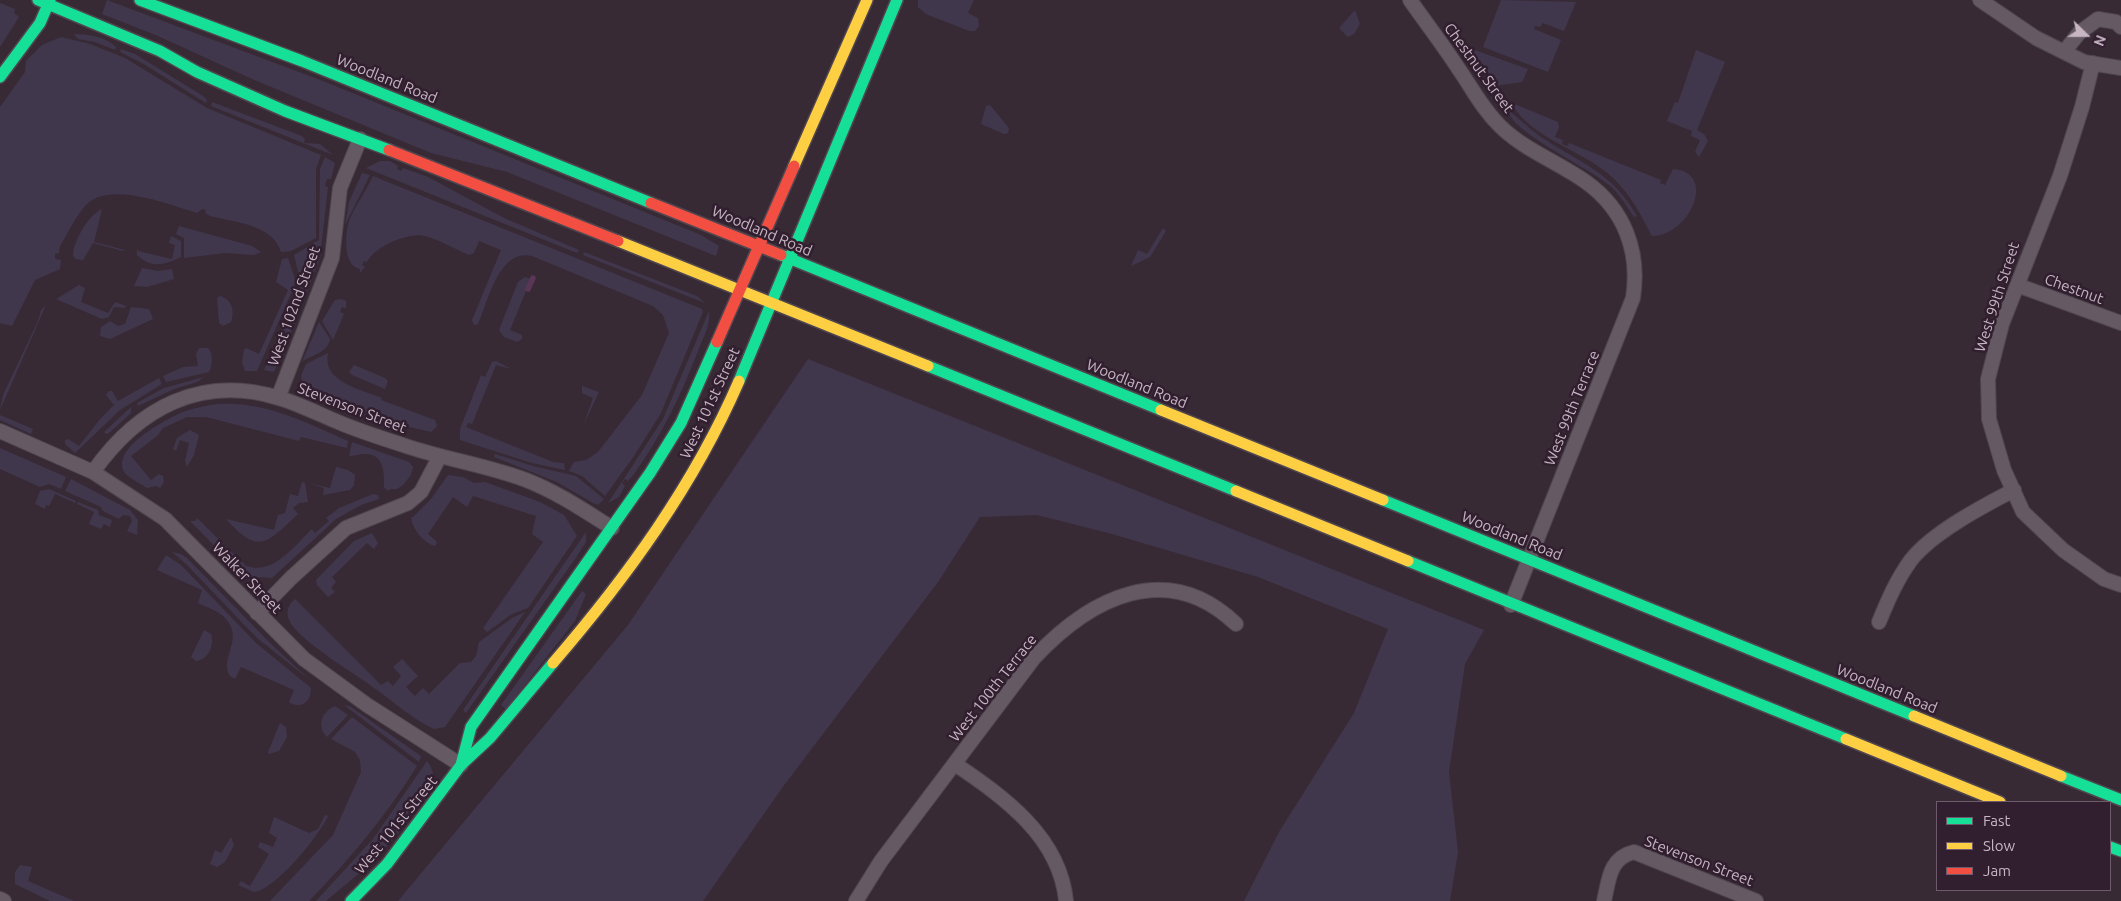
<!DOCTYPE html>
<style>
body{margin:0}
#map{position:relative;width:2121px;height:901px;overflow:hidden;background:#372a35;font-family:Ubuntu,sans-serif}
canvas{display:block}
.legend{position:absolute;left:1936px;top:801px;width:175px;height:90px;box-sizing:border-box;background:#311e2f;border:1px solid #6d5a6b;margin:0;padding:6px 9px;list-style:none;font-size:15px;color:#c7b5c4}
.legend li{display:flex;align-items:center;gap:10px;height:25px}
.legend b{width:25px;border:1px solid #6d5a6b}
.north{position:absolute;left:2061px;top:10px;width:50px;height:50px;-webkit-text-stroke:4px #311e2f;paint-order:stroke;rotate:112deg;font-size:14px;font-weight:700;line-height:20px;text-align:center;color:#c7b5c4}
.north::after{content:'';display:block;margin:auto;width:18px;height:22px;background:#c7b5c4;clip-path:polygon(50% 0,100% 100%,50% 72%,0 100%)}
</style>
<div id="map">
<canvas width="2121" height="901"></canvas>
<ul class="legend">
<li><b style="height:6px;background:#16e098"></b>Fast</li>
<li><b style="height:6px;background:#ffcf43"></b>Slow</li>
<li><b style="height:6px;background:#f24e42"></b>Jam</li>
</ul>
<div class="north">N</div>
</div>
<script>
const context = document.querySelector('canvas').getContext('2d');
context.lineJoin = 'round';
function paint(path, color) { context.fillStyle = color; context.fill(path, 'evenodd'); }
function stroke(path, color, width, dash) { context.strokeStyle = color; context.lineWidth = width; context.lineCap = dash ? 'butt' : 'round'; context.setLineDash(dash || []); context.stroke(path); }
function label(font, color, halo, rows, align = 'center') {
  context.font = font + ' Ubuntu,sans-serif'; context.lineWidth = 5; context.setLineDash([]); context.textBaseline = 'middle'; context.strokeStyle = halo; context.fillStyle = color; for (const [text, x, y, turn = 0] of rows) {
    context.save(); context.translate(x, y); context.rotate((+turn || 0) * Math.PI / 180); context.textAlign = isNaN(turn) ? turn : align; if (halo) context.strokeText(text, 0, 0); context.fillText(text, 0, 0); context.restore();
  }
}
paint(new Path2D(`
 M107,0l216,81 378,154 18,11 -3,10 -209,-84 -76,-19 -179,-74 -94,-43 -56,-22z
 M918,0h56l-6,13 10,5 1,8 -4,5h-6l-43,-17 -8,-7z
 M1501,0l75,2 -12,29 -21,-8 -3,4 -5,-1 -1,3 27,11 -13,32 -65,-25z
 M0,3l15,6 -1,4 5,4 -19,30z
 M1355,10l5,14 -6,10 -6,3 -9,-9z
 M74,34c15,0 32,3 42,13l-1,3 -20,-8 -17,-3z
 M61,37l29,7 35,14 82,50 114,47 -5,14v69l-25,13 -10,1c-8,-28 -48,-30 -71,-36l-5,-3 1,-3 -4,-1 -5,4c-27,-8 -86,-32 -110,-9 -11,11 -19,29 -27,42l-1,7 -4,1v5l6,1 -1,9 -25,11 -23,46 -12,-3v-216l25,-35 1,-11 16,-16z
 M1469,48l59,21 -6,13 -28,4z
 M121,49l14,5 68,42 4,4 -1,3 -64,-40 -22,-11z
 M1696,50l29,12 -28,68 7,4 4,7 -9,16 -4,-5 5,-12 -9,-4 1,-5 -25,-10 8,-19 3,1z
 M212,102l90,34 3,3 -1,4 16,1 13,11 -122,-49z
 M990,105l19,23 -1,5 -4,1 -23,-10 5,-18z
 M1512,105h5l41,17 1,5 -4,10 8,3 -1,4 5,2 2,-3 92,37 -1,3 5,2 8,-16c45,3 17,67 -21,67 -14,-27 -27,-52 -53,-69 -28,-20 -67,-31 -87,-62z
 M1508,110c11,8 21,19 33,27 40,27 69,33 96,79l-3,1c-8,-12 -16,-26 -29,-35 -18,-15 -95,-51 -97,-72z
 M325,157l10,6 -4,16h-4l-2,7 3,1 -8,71 -33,84 -3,6 -4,-1 -2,4 4,2 -8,19 -10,-2 37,-86 -7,-29 25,-15 1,-71z
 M380,161h10l8,5 -1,3 4,2 2,-3 25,9 76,41 75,32 -2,3 -211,-85z
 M362,173l8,2 -25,50 4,-23z
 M373,176l329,133 1,3 -42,101 -27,43 -29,40 -23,-20 -13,-5 5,-9 12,-2 12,-8 44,-57 27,-62 -6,-18 -10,-9 -121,-50c-33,-8 -44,45 -54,68l-4,1 -2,-5 29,-70 -22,-9 -5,12 -5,2c-14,-6 -29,-15 -44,-19 -16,-4 -50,10 -58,26l-3,-1 -2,4 3,2 -5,6v-4c-17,-3 -15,-35 -11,-48 6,-15 17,-30 24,-45z
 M102,209l-8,33 31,8 -2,1 -30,-8 -10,17 -8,-1 -2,-4c0,-13 16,-41 29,-46z
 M179,226l73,20 9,6 -7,3 -29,-2 -41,5v-20l-8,-4z
 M1163,228l3,3 -16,26 -19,9 7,-16 9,4z
 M171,236l10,5v16c-17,8 -29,12 -44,-2v-8l1,4 34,8 3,-14 -6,-2z
 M584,252l113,44 8,7 -122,-48z
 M288,258l8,24 -39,89h-12l-3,-9 2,-12 2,-2 13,6 29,-64 -12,-8 6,-23z
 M142,268l16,3 14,-2 2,10 -27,8 -13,-1z
 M525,277l6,2 -21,51 12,5v4l-5,3 -13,-5 -5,-7 19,-48z
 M79,285l6,3 -4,14 27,11 7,-11 11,4 -1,2 -11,-1 -5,10 -7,2 -46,-20z
 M220,296c12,4 15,14 11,26l-8,4 -4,-3 -2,-25z
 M342,299l4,2v7l-4,-1 -2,5 4,2 -11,26 -11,-19 13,-21z
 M46,305l-46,105 3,-15 35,-74 3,-11z
 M131,307l18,2 4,10 -43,20 -10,-3 1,-9 9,-6 8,5 7,-2z
 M709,311c2,13 -6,27 -11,40 -17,44 -36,84 -64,123l-6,7 -3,-2 -3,4 3,3 -6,11 -11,6 55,-84z
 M319,322l11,17c-3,15 -18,15 -28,23z
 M199,348h9c6,6 4,17 1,24l-43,10 -3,-6 20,-9 15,-1 -2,-12z
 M328,353c-6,29 32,36 54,45l-1,2 54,20 2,6 -6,6 -34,-8 -94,-39 -2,-9 5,-12z
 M808,359l676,271 -19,34 -16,108 9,80 -8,49h-206l35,-69 75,-119 34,-84 -130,-52 -146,-43 -75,-19 -57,2 -42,65 -156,206 -79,113h-305l230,-276z
 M496,361l15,8 -15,-4 -24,59 -4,-1 -2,4 87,35 11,1 1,7 -33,-7 -72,-23v-11l21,-54 4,2 7,-15z
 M354,365l31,13 3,3 -3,8 -33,-14 -3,-3z
 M204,377l-7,5 -23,7 -36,17 -1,-3 27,-15z
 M159,378l3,6 -42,26 -45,43 -10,-9v-4l3,-1 11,7 21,-27 14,-14 -8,-10 3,-4h3l6,10z
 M582,386l17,6 -16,34 10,-28 -11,-5z
 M321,397l76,31 -1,3 -67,-25 -9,-6z
 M217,404c48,-3 88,18 131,37l-1,7 -46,-11 -2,4 -93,-24h-19l-24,11 -6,8 -26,20 20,24 8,-6 4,2 1,6 -4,6 -3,-2 -10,2c-6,-4 -17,-9 -22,-15 -16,-24 41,-54 58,-61 11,-4 22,-6 34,-8z
 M131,407v6l-22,20 -3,1 -2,-2z
 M0,415l33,14 -2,5 -31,-14z
 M190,430l9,5 -5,20 -7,12 -2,-6 4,-18 -9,-3 -4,11 -3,-2 4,-11z
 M352,442l57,20 4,5 -2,8 -8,10 -6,4h-6l-3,2 -4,-4c0,-14 1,-33 -19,-33 -5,0 -10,2 -16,2z
 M0,448l66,29 -5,12 -12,-5 -9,3 -40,-18z
 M495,454l38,12 43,10 28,23 -6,6 -5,-2 -36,-21 -63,-25z
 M336,467l12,3 7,5 -1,10 -4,5 -27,5 1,-7 -16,-5 22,5z
 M448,475l15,2 11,6 11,-1 55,20 24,13 13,21 -49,72 -16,6 -25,18 -4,-4 60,-86 -11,-8 4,-18 -63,-20 -6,11 -14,-10 -25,37 9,8 -2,4c-11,-3 -23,-17 -24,-29h2l18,-18z
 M71,479l59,31 8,10 -1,15 -10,-4 5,-10 -2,-5 -7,-1 -4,4 -16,-8 -2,-4 -36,-16z
 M302,482l3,1 3,19 -9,1 -6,5 5,6c-31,29 -39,42 -72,5l48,11 4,-15 7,-2 5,-19 8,2z
 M49,489l27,12 -1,2 -20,-9 -6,12 -3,-1 -1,4 -10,-5 5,-13z
 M373,494l5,1 1,4 -18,6 -25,14 -64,59 -11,-1 -12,4 -59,-60h5l2,-3 49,48c28,9 47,-19 66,-37l3,4 14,-12 -3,-3 13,-10z
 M78,502l20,8 1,5 13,5 -2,7 -6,-3 -3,5 -12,-5 5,-12 -17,-8z
 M586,532v10l-11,17 -109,154 -3,-3z
 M372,533l6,10 -4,6 -7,-6 -35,34 4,5 -5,6 4,4 -7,5 -11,-12 -1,-5 38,-39z
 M172,552l9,2 6,4 84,86 39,36 -53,-42 -71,-74z
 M166,555l15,10 75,78 55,45c0,12 -7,20 -19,16l-3,-2 5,-12 -53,-23 -6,12 -5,-3c-12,-18 17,-38 -7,-60 -7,-6 -17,-9 -25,-13l4,-13 -45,-20z
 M582,591l4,3 -11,27 -69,88 -5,-4z
 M295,599l86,86 7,-4 5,5 8,-10 -8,-9 9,-8 16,17 -12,11 9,9 8,-8 6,6 31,-31 11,-1 5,-6 3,-14 33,-24 13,-6 -80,115 -11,2c-20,-9 -39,-26 -57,-39 -20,-15 -76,-48 -87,-68 -5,-10 -2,-17 5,-23z
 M204,630l7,4c4,11 -3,26 -15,27l-5,-4z
 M344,705l7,2 70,49 -2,6z
 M335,706l13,9 -21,22c-11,-12 -5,-25 8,-31z
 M352,717l65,49c-31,50 -67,93 -108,135h-39l63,-66 28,-63 -1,-12 -5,-8 -24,-13z
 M280,723l6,4 1,10 -8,14 -10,3 -1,-2z
 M427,761c4,6 7,11 6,18 -1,17 -44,65 -57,79l-2,1 -4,-3 -3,5 3,3 -44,37h-10l57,-62z
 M325,815l3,1c-9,20 -53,74 -74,76l-16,-7 3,-4 9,5 19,-32 -11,-7 2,-5 13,5 4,-9 -8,-5 5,-16 35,16 9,-4z
 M231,837l3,8 -9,17 -8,5 -7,-3 5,-14 6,3z
 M20,865l12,2 -4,14 46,20h-24l-35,-17v-12z`), '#41374d');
stroke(new Path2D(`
 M528,289l5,-11`), '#5a3656', 5.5);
const street = new Path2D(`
 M1410,0c16,23 33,45 48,68 14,20 25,42 43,59 25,24 57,35 85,55 39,28 54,70 47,116l-122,307
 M1980,0l56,38 48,24 37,6
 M2064,52l15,-19 19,-14 18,3 5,5
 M2093,63l-11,44 -22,69 -58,148 -14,55 1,40 15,51 19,42 40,38 41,29 17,6
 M2017,285l104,38
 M278,398l54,-140 8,-70 20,-49
 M0,431l93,41 72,47 139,140 63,46 94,60
 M93,472c45,-64 108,-98 186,-74 20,6 40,16 59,24 21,9 43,16 65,23 40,14 83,20 123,35 31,12 59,31 86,48
 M257,613l34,-35 55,-50 62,-25 13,-11 19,-36
 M1879,622c9,-22 18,-43 32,-62 21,-27 72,-54 103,-70
 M955,764c49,33 105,73 111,137
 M0,899l4,2
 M856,901l25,-40 153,-203c56,-60 133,-100 202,-34
 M1604,901c5,-21 5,-43 30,-49l122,49`);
const fast = new Path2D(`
 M38,0l122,51 37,21 88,39 104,39
 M140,0l162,61 349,142
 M0,77l40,-54 10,-23
 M781,255l380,155
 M928,366l308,125
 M739,381l158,-381
 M1383,500l531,216
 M1408,561l438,178
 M461,765l10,-38 179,-254 31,-50 36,-81
 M2061,776l60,24
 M2110,847l11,4
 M351,901l36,-37 74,-99 29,-27 63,-75`);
const slow = new Path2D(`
 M794,166l73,-166
 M618,241l310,125
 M1161,410l222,90
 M1236,491l172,70
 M553,663c74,-86 141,-178 186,-282
 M1914,716l147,60
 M1846,739l154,63`);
const jam = new Path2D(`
 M389,150l229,91
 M651,203l130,52
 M717,342l77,-176`);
stroke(street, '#50464f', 16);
stroke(fast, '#50464f', 14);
stroke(slow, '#50464f', 14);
stroke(jam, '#50464f', 14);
stroke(street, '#655a63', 14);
stroke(fast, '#16e098', 11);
stroke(slow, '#ffcf43', 11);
stroke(jam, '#f24e42', 11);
label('15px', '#c7b5c4', '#311e2f', [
 ["Chestnut Street",1479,68,54],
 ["Woodland Road",387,79,22],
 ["Woodland Road",762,231,23],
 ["Chestnut",2074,289,20],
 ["West 99th Street",1997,297,-72],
 ["West 102nd Street",294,306,-70],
 ["Woodland Road",1137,384,22],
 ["West 101st Street",710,403,-65],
 ["Stevenson Street",352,408,21],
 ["West 99th Terrace",1572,408,-68],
 ["Woodland Road",1512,536,22],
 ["Walker Street",247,578,46],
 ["West 100th Terrace",993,688,-52],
 ["Woodland Road",1887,689,22],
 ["West 101st Street",396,825,-51],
 ["Stevenson Street",1699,861,21]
]);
</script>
